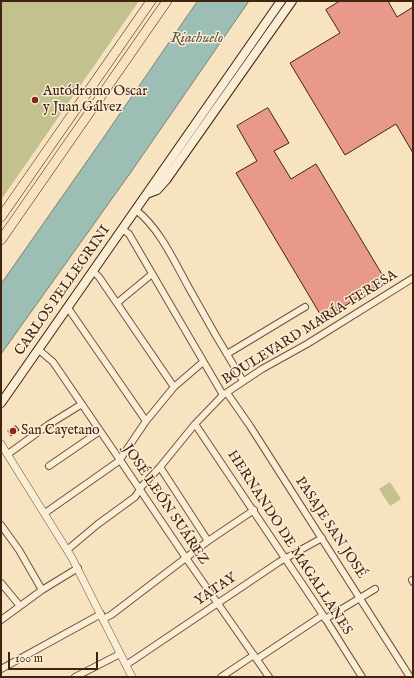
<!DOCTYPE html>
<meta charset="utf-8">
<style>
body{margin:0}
#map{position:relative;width:414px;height:678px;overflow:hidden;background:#f7e3bf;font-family:"IM FELL English",serif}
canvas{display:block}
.frame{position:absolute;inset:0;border:2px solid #412311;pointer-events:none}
.scale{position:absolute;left:8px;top:652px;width:90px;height:18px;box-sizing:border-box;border:2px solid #412311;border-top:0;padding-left:5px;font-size:12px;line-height:14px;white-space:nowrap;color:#412311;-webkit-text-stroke:3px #faedd5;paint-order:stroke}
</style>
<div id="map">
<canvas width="414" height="678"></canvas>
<div class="frame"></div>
<div class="scale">100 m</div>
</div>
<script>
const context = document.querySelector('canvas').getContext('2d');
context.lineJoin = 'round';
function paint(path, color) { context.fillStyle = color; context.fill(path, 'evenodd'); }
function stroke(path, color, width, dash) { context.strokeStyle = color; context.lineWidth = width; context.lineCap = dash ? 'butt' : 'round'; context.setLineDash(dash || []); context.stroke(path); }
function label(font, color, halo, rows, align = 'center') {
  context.font = font + ' "IM FELL English",serif'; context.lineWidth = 3; context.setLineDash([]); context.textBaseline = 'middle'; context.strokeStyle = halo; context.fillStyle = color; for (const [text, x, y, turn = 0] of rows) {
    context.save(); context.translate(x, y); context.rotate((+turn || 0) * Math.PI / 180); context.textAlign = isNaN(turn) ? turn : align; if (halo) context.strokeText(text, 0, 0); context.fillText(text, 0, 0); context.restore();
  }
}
paint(new Path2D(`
 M1,1h138l-138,199z
 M390,482l11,17 -11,7 -11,-17z`), '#c3c28e');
const water = new Path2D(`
 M198,1h51l-118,171 -130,182v-70l96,-137z`);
paint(water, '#9dbeb4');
stroke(water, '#788073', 1);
const building = new Path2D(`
 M340,1h48l9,16 16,-10v146l-17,-29 -51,31 -55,-92 50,-30 -14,-23z
 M268,108l21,35 -15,8 17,28 25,-15 70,117 -63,38 -87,-146 21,-12 -20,-35z
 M16,426l3,4 -8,6 -3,-5z`);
paint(building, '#e99989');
stroke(building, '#412311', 1);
const minor = new Path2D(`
 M136,210c24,19 38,51 53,78 17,31 35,62 54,93
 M122,229l7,5 94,161
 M93,271l6,6 75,110
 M117,303l35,-29
 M68,308l78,113
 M39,350l14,12 67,98 66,98 83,119
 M227,354l78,-47
 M227,393l23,33 160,251
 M195,424l128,191 39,62
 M8,454l40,-29 34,-21
 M49,466l51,-35
 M160,467l48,74
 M45,513l74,-52 27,-40 28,-34 29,-25
 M1,525l18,25 23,40
 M67,550l31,-26 37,-27 7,-11 18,-19 35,-43 28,-29 39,-26 45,-25 106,-66
 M412,580l1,2
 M1,583l19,23
 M103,619l8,-4 97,-74 46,-31
 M325,619l50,-30
 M1,620l41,-30 36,-22
 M257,659l66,-44
 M126,665l153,-103 43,-24
 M1,669l100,-55
 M75,677l45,-23
 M221,677l33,-22`);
const tertiary = new Path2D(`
 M1,444l71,114 60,119`);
const secondary = new Path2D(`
 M149,193l8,-3 9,-10 126,-179
 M1,403l280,-402`);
const primary = new Path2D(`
 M1,217l150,-216
 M1,240l166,-239`);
stroke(minor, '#6e533c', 8);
stroke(tertiary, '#6e533c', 8);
stroke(secondary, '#412311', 10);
stroke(primary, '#412311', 10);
stroke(minor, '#faedd5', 6);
stroke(tertiary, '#faedd5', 7);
stroke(secondary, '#faedd5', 8);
stroke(primary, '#f7e3bf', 9);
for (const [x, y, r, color] of [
 [35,100,4,"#8f2418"],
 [13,431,4,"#8f2418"]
]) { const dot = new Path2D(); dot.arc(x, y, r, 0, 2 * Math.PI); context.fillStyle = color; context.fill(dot); stroke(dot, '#faedd5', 1.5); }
label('14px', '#412311', '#faedd5', [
 ["Autódromo Oscar",43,92],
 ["y Juan Gálvez",43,108],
 ["San Cayetano",21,431]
], 'left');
label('14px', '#412311', '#faedd5', [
 ["CARLOS PELLEGRINI",63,291,-55],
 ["BOULEVARD MARÍA TERESA",310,328,-32],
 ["JOSÉ LEÓN SUÁREZ",165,505,56],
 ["PASAJE SAN JOSÉ",330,528,57],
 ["HERNANDO DE MAGALLANES",289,543,57],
 ["YATAY",216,590,-34]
]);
label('italic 15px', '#5d5242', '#faedd5', [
 ["Riachuelo",197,39]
]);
</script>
